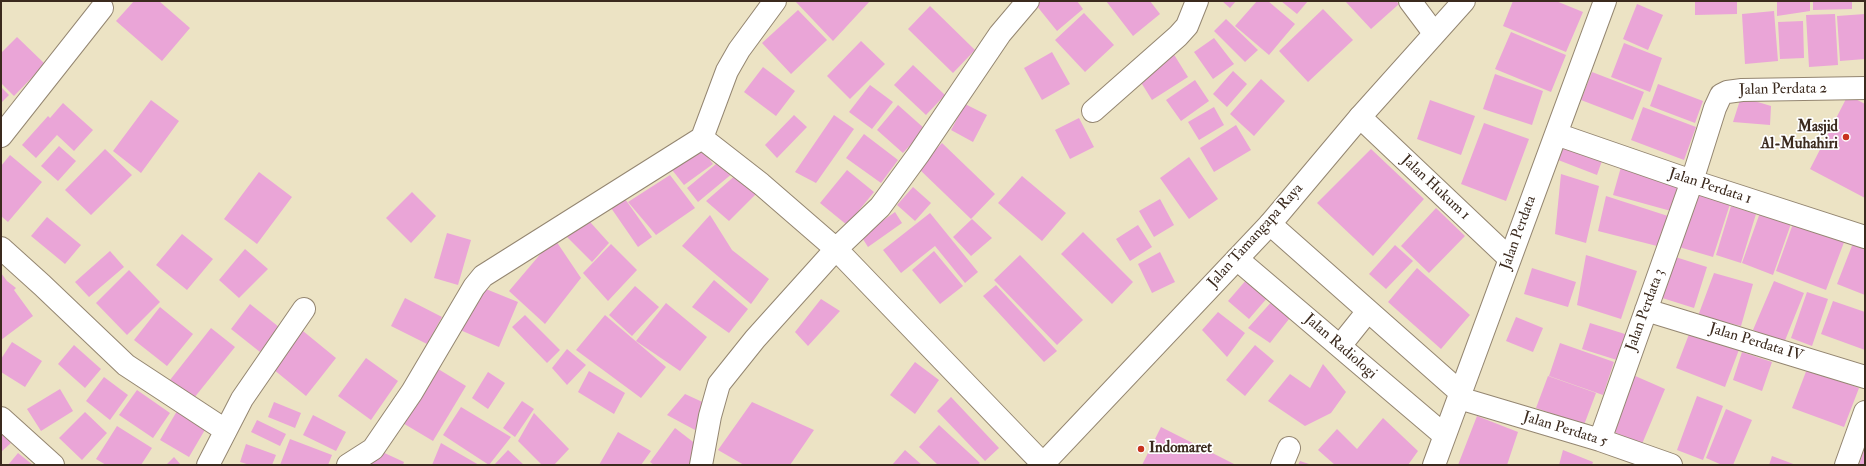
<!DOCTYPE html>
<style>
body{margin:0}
#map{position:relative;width:1866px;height:466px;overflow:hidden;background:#ece3c4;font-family:"IM FELL Double Pica",serif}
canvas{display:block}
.frame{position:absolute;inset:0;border:2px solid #3b2a1e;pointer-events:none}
</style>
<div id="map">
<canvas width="1866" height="466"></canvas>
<div class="frame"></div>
</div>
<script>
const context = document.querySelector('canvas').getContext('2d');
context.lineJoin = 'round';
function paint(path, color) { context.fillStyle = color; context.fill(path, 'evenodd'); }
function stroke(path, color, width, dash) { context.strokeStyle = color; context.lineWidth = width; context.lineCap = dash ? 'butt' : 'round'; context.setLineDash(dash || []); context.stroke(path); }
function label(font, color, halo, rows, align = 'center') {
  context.font = font + ' "IM FELL Double Pica",serif'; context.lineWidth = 3.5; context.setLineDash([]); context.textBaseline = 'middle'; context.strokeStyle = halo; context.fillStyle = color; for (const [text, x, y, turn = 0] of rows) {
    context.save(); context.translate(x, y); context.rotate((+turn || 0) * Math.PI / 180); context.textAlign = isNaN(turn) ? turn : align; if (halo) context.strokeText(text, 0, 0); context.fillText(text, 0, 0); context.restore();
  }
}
paint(new Path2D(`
 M134,1h25l31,27 -28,33 -46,-40z
 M795,1h75l-37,40z
 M1041,1h36l6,8 -26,22 -21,-26z
 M1106,1h44l10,13 -27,22z
 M1222,1h14l-6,7z
 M1257,1h11l27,23 -26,31 -34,-29z
 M1281,1h27l-11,13z
 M1345,1h51l3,3 -28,25z
 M1513,1h43l27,11 -17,40 -63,-26z
 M1695,1h42v13l-42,1z
 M1777,1h33v10l-33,5z
 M1813,1h39v8l-39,1z
 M1637,4l26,11 -15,35 -25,-11z
 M930,6l45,44 -22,23 -45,-44z
 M1323,9l30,31 -45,42 -29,-31z
 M798,10l29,30 -36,34 -29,-31z
 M1774,11l4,50 -33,3 -3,-50z
 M1084,13l30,32 -29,27 -30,-32z
 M1835,14l3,51 -29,2 -3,-52z
 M1865,14v45l-25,2 -3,-45z
 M1226,19l32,31 -13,12 -31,-31z
 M1803,21l1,37 -24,1 -2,-37z
 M1511,32l55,23 -15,37 -56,-23z
 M17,37l28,27 -31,32 -13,-13v-30z
 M1214,38l20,26 -21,15 -19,-27z
 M861,41l24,23 -35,35 -23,-23z
 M1624,43l38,15 -12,34 -39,-15z
 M1052,52l18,32 -28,16 -18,-32z
 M1173,53l15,24 -36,23 -15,-24z
 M913,65l32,30 -19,20 -32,-30z
 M763,67l32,24 -19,25 -32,-24z
 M1233,71l14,13 -20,23 -14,-13z
 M1592,72l52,20 -11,28 -52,-20z
 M1495,74l48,17 -11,34 -49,-16z
 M1261,79l24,22 -31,35 -24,-22z
 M1195,80l14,21 -28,20 -15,-21z
 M1658,84l45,17 -8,22 -45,-17z
 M870,85l23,17 -21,27 -23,-17z
 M1,87l8,8 -8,8z
 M1848,95l17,9v94l-55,-29z
 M1741,97l30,9 -1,19 -37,-3z
 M151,100l28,21 -38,52 -28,-22z
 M1430,100l45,16 -14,39 -44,-16z
 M63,103l30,27 -19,21 -17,-16 -21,23 -14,-13 26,-29 2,2z
 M965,104l22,11 -14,27 -22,-12z
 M898,105l27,24 -22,24 -26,-23z
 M1214,107l10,18 -25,15 -11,-18z
 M1643,107l53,20 -12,33 -53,-20z
 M794,115l13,12 -30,31 -12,-13z
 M834,115l20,14 -38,54 -21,-11z
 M1079,118l15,29 -24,12 -15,-29z
 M1484,123l45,16 -23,62 -45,-17z
 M1236,125l15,25 -37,22 -14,-24z
 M864,134l34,26 -17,23 -35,-25z
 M1561,138l43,17 -7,20 -44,-17z
 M942,143l53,51 -24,25 -53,-51z
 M699,145l14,19 -29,21 -15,-19z
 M59,146l17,15 -18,20 -17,-15z
 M105,149l27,26 -41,40 -26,-25z
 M1371,149l53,50 -51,57 -56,-53z
 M10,155l32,27 -34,40 -7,-6v-50z
 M1189,157l29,42 -29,20 -29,-41z
 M722,159l11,14 -35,29 -11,-14z
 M1621,167l58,16 -8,28 -58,-16z
 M847,170l27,22 -27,33 -27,-22z
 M259,172l33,25 -35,47 -33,-25z
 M737,174l22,17 -30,30 -23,-20z
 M1561,174l38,12 -13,57 -31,-9z
 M670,175l25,33 -39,27 -28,-33z
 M1022,176l44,37 -24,28 -44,-38z
 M913,187l18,16 -16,18 -18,-16z
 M412,192l24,24 -25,27 -25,-25z
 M1695,193l35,11 -17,53 -34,-10z
 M623,196l29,41 -14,10 -29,-42z
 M1606,196l65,21 -10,30 -63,-16z
 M1160,199l14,26 -20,12 -15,-26z
 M1731,206l25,8 -15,49 -25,-8z
 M1762,207l31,11 -20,57 -31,-12z
 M1436,208l29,28 -36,37 -28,-27z
 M895,212l7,11 -34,24 -7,-11z
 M582,213l27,30 -17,19 -29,-29z
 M930,213l48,59 -13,11 -30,-37 -34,27 -18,-23z
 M710,215l22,35 37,29 -18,25 -69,-58z
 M47,217l34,28 -16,19 -34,-28z
 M1795,218l51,19 -20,53 -50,-19z
 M972,219l20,19 -21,18 -18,-19z
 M1138,225l14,22 -22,14 -14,-22z
 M1083,232l50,50 -21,22 -51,-50z
 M447,233l24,7 -13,45 -24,-7z
 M182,234l31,25 -26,31 -31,-25z
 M554,238l27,40 -36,46 -36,-33z
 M1855,238l10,4v53l-28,-11z
 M611,244l26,26 -29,31 -25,-28z
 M1395,245l18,16 -27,28 -17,-15z
 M245,249l23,20 -29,29 -20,-18z
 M110,251l14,16 -35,30 -14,-15z
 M934,251l29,35 -23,18 -28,-34z
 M1160,252l15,30 -23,11 -14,-29z
 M1020,255l63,65 -26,25 -63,-65z
 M1586,255l51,16 -16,48 -44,-14z
 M1669,255l38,12 -13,41 -38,-12z
 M1417,268l53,47 -29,34 -53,-47z
 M1532,268l44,14 -8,25 -44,-13z
 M129,270l31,32 -33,33 -31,-32z
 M1,273l6,8 9,7 -2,2 19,26 -32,24z
 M1714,273l39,11 -12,42 -43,-10z
 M1247,279l21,18 -19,22 -21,-18z
 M714,280l34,29 -19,24 -37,-26z
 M1774,281l30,12 -20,50 -31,-13z
 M476,285l42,17 -19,45 -41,-18z
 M996,285l61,66 -13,11 -61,-66z
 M635,286l24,21 -27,29 -23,-21z
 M1807,292l21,7 -16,47 -21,-8z
 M405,298l37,19 -15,27 -36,-18z
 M821,299l19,12 -32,35 -13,-14z
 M1274,299l19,15 -23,29 -22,-15z
 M1833,301l32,11v38l-44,-16z
 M666,303l41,34 -27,34 -44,-30z
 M250,304l29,23 -19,25 -29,-23z
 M160,307l33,27 -26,32 -33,-26z
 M1218,312l27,21 -18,24 -25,-27z
 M525,315l35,35 -13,13 -35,-36z
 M605,315l61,52 -25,31 -65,-48z
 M1516,317l27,11 -10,24 -27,-11z
 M1590,323l38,12 -8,26 -38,-12z
 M211,328l24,19 -41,51 -24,-18z
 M1691,329l49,18 -15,40 -49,-19z
 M303,331l33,27 -30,38 -33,-27z
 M12,342l30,19 -17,26 -24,-15v-13z
 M1560,343l54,19 -11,33 -54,-19z
 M74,345l27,24 -16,19 -27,-24z
 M1255,345l19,16 -29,35 -19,-16z
 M567,349l19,16 -19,20 -15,-17z
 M1742,352l30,10 -10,29 -29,-11z
 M366,358l32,23 -27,39 -33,-24z
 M915,362l24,18 -24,34 -25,-19z
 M430,364l36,22 -33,55 -37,-22z
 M1323,364l23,28 -15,21 -26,13 -37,-25 22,-27 20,14z
 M1807,369l52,19 -15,39 -52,-19z
 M589,371l36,22 -11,21 -36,-22z
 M488,372l17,11 -17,26 -16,-11z
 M1633,375l32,14 -23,55 -33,-14z
 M1548,376l48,17 -12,32 -48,-17z
 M104,377l24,18 -18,25 -24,-19z
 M60,389l13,22 -32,20 -14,-22z
 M137,390l33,23 -17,25 -34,-23z
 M685,394l24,11 -14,25 -28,-15z
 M1697,396l26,10 -20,54 -26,-10z
 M951,397l48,51 -14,13 -48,-50z
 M522,401l12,8 -19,28 -12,-9z
 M274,402l27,11 -6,15 -27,-11z
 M752,402l62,28 -24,35h-46l-26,-15z
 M461,407l50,30 -22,28 -46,-30z
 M1726,409l26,11 -19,45h-11l-16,-7z
 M177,411l29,17 -17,29 -29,-17z
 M85,412l22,21 -25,27 -23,-22z
 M534,413l35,36 -15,16h-12l-24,-24z
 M313,415l33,17 -10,19 -33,-16z
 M1477,416l41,16 -11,33h-49z
 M1383,418l35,33 -10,14h-73l-17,-15 19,-21 20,20z
 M257,420l29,14 -6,12 -29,-14z
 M939,425l41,38 -2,2h-40l-19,-18z
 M117,426l35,22 -11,17h-35l-10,-6z
 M1161,427l75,38h-94z
 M675,428l26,20 -13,17h-34l-4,-3z
 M618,432l33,19 -10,14h-42z
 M1,433l10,10 -10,9z
 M290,439l42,16 -4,10h-48z
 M441,443l38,22h-47z
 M246,444l30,11 -4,10h-22l-10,-3z
 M1865,447v18h-6z
 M378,450l26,12 -1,3h-32z
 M508,450l16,15h-30z
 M905,450l17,15h-30z
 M1563,450l30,12 -1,3h-33z
 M18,453l15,12h-25z
 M1772,456l24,9h-27z
 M174,457l7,8h-15z
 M1300,461l12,4h-14z`), '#eaa5d7');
const minor = new Path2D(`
 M1410,1l24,32
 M1093,111l85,-75 9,-10 10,-25
 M1360,117l150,142
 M1556,134l136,47 173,56
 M1,136l101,-128
 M702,138l59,46 75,65 207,215
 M1270,224l191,169
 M1,248l41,37 84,80 99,65
 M1237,259l207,176
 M1646,310l219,67
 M1340,346l28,-35
 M1459,398l141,42 71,25
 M1,418l52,47
 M1600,440l92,-259 23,-73 6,-13 6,-3 15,-2 123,-2
 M208,465l34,-66 62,-90
 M348,465l25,-16 39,-57 62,-105 9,-11 219,-138 25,-67 12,-21 36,-49
 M701,465l9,-49 9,-32 36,-45 81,-90 44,-42 38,-52 82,-121 28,-33
 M1282,465l7,-17
 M1434,465l171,-464
 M1846,465l19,-53`);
const primary = new Path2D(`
 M1042,465l228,-241 90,-107 104,-116`);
stroke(minor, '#948671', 24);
stroke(primary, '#948671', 24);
stroke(minor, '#fff', 22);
stroke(primary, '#fff', 22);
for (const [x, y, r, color] of [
 [1846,137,4,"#c8321e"],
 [1141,449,4,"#c8321e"]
]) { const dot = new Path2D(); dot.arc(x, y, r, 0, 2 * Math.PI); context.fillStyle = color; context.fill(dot); stroke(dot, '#fff', 1.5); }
label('15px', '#3b2a1e', '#fff', [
 ["Jalan Perdata 2",1783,90,-1],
 ["Jalan Perdata 1",1710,187,18],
 ["Jalan Hukum 1",1435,188,43],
 ["Jalan Perdata",1519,233,-70],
 ["Jalan Tamangapa Raya",1256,236,-48],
 ["Jalan Perdata 3",1646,310,-70],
 ["Jalan Perdata IV",1756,343,17],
 ["Jalan Radiologi",1340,347,41],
 ["Jalan Perdata 5",1565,430,17]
]);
label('bold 15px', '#3b2a1e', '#fff', [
 ["Masjid",1838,128],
 ["Al-Muhahiri",1838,145],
 ["Indomaret",1149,449,"left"]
], 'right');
</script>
